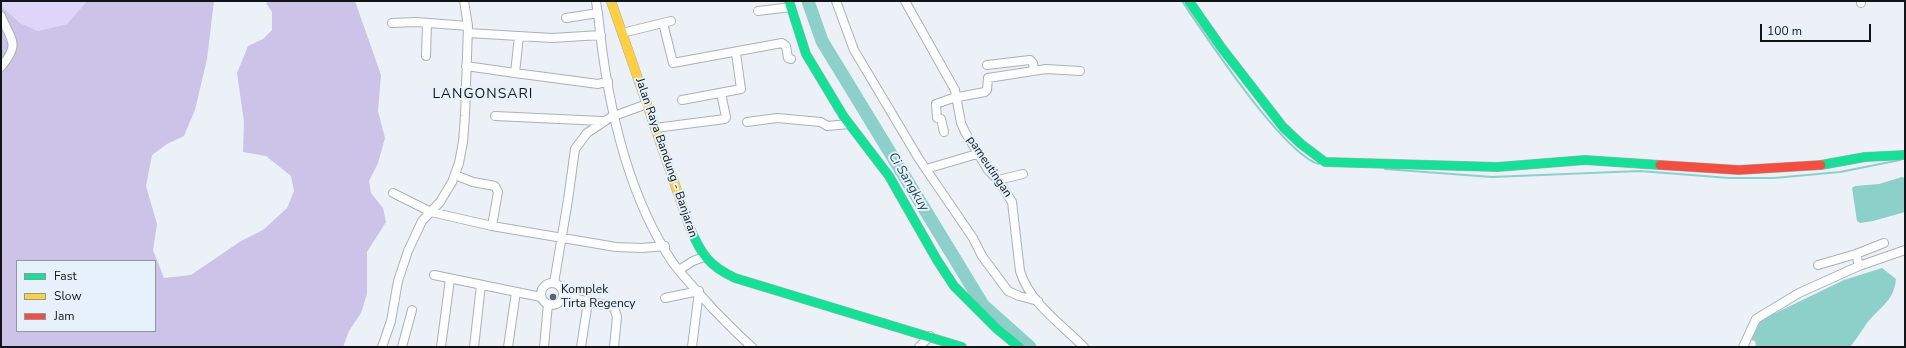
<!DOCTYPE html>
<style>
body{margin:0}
#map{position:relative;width:1906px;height:348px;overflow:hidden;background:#ebf1f6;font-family:"Nunito Sans",sans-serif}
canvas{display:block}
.frame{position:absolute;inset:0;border:2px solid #111518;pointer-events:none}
.legend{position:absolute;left:16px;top:260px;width:140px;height:72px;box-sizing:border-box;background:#e6f1fb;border:1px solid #9199a0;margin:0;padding:5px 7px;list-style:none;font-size:12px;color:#111518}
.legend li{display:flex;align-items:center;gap:8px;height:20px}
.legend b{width:20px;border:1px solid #9199a0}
.scale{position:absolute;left:1760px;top:24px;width:111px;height:18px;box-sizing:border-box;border:2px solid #111518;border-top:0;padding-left:5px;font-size:12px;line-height:14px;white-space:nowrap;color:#111518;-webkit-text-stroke:3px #e6f1fb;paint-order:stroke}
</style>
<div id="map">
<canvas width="1906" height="348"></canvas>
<div class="frame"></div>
<ul class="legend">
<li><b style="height:5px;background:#16e098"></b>Fast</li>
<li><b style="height:5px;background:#ffcf43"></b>Slow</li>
<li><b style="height:5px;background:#f24e42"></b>Jam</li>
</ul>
<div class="scale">100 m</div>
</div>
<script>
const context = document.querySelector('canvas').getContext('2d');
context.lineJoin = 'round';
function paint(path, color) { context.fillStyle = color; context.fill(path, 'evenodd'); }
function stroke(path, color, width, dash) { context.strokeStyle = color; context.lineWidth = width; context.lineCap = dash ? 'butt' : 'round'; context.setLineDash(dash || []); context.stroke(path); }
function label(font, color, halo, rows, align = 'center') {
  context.font = font + ' "Nunito Sans",sans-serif'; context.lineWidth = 4; context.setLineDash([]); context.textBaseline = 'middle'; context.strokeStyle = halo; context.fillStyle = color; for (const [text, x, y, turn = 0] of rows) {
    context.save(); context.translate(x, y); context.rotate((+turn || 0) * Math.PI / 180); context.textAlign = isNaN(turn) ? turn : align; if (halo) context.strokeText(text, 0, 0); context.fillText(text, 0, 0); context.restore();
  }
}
paint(new Path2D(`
 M2,1h85l-20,23 -29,7 -18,-8 -18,-16z`), '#ded6f9');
paint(new Path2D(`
 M87,1h127l-7,58 -12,51 -11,26 -17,8 -15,11 -6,31 11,38 -4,26 11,28 27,-3 50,-34 22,-11 24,-22 7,-17 -3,-15 -25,-20 -23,-4 1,-30 -7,-49 11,-27 15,-7 9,-9v-18l-6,-9 4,-2h85l26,74 -3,36 7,27 -7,25 -9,18 2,12 12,15 3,14 -19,30v42l-6,19 -12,18 -6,16h-342v-341l19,17 18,8 29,-7zM17,261h138v70h-138z`), '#ccc3e8');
paint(new Path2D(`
 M1902,177l3,1v34l-32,9 -13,2 -3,-2 -5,-33 3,-2 24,-2z
 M1882,268l14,11c-2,24 -19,29 -31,47 -5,7 -9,14 -15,21h-94l-1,-6 -4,-1 10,-20 83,-40z`), '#8dd0c9');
stroke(new Path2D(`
 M1182,1c23,34 101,153 137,163
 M1385,169l107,8 148,-6 89,7h45l66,-6 60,-12`), '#8dd0c9', 2);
stroke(new Path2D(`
 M808,1l14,40 161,264 47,42`), '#8dd0c9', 13);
const street = new Path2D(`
 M596,1l2,15
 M836,1l18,49 65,109 54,79 9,18 26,35 11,5 19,5
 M905,1l50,89 6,33 4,9 23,38 10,10 14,22 8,69c9,31 42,54 64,76
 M1861,1v2
 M758,11l33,-4
 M1,16c10,25 20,27 0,51
 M566,18l32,-5c8,84 28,180 75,250 12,16 27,31 40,46 13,13 25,26 39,38
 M392,23l24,-1 52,4
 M663,23l10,40 109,-20 4,3 2,12 3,1
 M468,33l84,5 49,-3v2
 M622,33l49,-12
 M426,56l1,-33
 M987,65l43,-5 3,3 1,8
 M466,66l49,7 4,-37
 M515,73l83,11 10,-3v3
 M682,100l59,-11 -5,-36
 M495,116l107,5
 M747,122l30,-4 44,4 6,4 22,-2
 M655,128l70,-9 1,-2 -5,-24
 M944,132l-3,-13 -4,-1 -1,-14 17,-6 32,-6 2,-2 1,-12 58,-9 34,2
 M926,169l51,-15
 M455,175l18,7 22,4 3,6 -6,34
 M998,180l25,-6
 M393,193l38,19 61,14 124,21 26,1 23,-2v3
 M1818,265l38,-11
 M1859,266l-3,-12 28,-11
 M679,270l14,-9 11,-4
 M434,275l107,22
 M541 294a11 11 0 1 1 22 0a11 11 0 1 1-22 0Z
 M554,283l14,-83 7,-51 12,-16 27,-18v1l33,-12
 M563,296l51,11 3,10 -3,30
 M665,298l34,-7 -7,56
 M382,347l9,-26 7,-40 10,-30 14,-30 18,-19 12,-20 7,-19 4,-21 2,-26 3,-90 -4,-25
 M402,347l10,-37
 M441,347l9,-68
 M474,347l7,-62
 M508,347l8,-55
 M544,347l4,-43
 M581,347l7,-45
 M919,347l11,-11
 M1743,347l13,-28 43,-26 60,-27 46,-16`);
const fast = new Path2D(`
 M789,1l17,53 38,63 45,59 48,84 17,26 43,43 22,18
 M1189,1l32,46 62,80 18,17 24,18 172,5 88,-7 75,5
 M1821,165l44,-8 40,-2
 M690,228c11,26 19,38 45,50l227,69`);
const slow = new Path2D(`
 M611,1l79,227`);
const jam = new Path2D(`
 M1660,165l79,5 82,-5`);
stroke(street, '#acb1b5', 10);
stroke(fast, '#acb1b5', 10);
stroke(slow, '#acb1b5', 10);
stroke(jam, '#acb1b5', 10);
stroke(street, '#fcfdfe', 8);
stroke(fast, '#16e098', 9);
stroke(slow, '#ffcf43', 9);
stroke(jam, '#f24e42', 9);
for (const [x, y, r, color] of [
 [553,297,4,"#5d6266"]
]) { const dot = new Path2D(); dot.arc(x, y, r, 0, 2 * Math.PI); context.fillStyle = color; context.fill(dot); stroke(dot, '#e6f1fb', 1.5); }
label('12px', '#111518', '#e6f1fb', [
 ["Jalan Raya Bandung - Banjaran",666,158,71],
 ["pameutingan",989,167,56]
]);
label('12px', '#111518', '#e6f1fb', [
 ["Komplek",561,290],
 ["Tirta Regency",561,304]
], 'left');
label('italic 13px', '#1c4742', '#e6f1fb', [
 ["Ci Sangkuy",908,182,59]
]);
context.letterSpacing = '1px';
label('14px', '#111518', '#e6f1fb', [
 ["LANGONSARI",483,95]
]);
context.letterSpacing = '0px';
</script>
